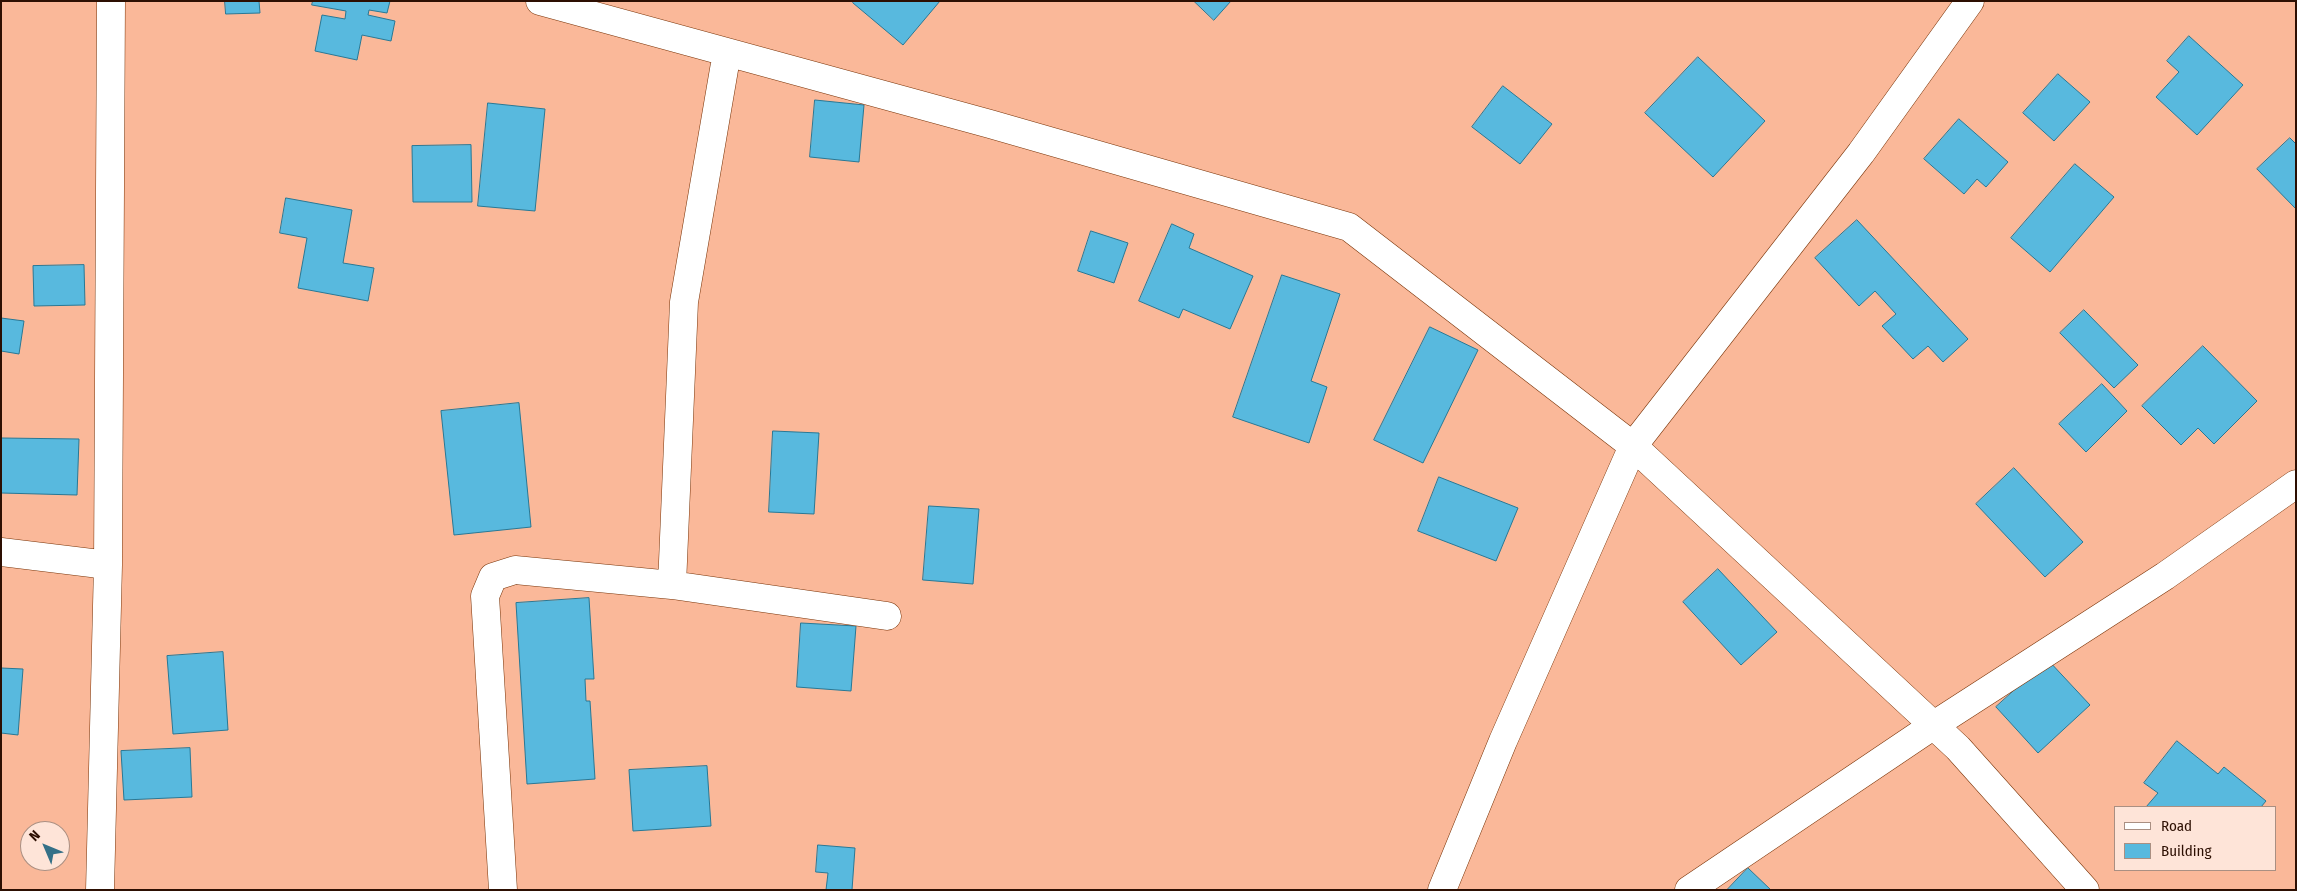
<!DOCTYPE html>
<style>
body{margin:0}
#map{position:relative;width:2297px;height:891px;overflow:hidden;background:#fab899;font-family:"Fira Sans Condensed",sans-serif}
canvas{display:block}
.frame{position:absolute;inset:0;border:2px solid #2d0f02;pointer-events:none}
.legend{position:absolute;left:2114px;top:806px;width:162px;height:65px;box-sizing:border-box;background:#fee4d8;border:1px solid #aa8f82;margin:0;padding:6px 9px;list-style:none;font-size:15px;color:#2d0f02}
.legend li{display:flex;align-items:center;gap:10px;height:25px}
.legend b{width:25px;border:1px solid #aa8f82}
.north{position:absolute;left:20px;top:821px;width:50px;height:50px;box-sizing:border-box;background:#fee4d8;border:1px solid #aa8f82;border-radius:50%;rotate:315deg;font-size:14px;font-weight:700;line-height:20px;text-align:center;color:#2d0f02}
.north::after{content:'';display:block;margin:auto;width:18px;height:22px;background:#347087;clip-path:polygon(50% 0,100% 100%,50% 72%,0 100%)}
</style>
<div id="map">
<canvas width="2297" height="891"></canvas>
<div class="frame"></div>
<ul class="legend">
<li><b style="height:6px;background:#fff"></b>Road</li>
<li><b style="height:14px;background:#58b9de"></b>Building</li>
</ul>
<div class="north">N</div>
</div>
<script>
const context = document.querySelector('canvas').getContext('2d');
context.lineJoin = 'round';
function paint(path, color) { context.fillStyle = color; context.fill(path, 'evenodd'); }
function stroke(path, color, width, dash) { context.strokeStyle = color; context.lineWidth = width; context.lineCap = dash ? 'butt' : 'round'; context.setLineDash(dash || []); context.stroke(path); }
const building = new Path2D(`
 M225,1h34l1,12 -34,1z
 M313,1h77l-3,12 -18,-3 -1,5 27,6 -4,20 -29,-6 -5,25 -42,-9 7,-36 23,4 1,-8 -34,-6z
 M854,1h86l-37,44 -50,-42z
 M1194,1h37l-17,19z
 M2189,36l54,49 -46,50 -41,-38 23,-25 -12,-11z
 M1698,57l67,64 -52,56 -68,-64z
 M2058,74l32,28 -36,39 -31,-28z
 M1503,86l49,38 -32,40 -48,-37z
 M815,100l49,5 -5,57 -49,-5z
 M488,103l57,6 -10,102 -57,-5z
 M1959,119l49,43 -22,25 -9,-8 -13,15 -40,-35z
 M2290,138l6,6v65l-39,-40z
 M471,145l1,57h-59l-1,-56z
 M2075,164l39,33 -64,75 -39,-34z
 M286,198l66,12 -9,53 31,5 -6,33 -70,-13 9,-50 -27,-5z
 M1857,220l111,119 -25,23 -15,-16 -15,13 -31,-33 14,-12 -21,-23 -16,15 -44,-48z
 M1172,224l22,10 -5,14 64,28 -23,53 -47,-20 -4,9 -40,-17z
 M1091,231l37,12 -14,40 -36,-12z
 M84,265l1,40 -51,1 -1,-40z
 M1282,275l58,19 -29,87 16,6 -18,56 -76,-26z
 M2084,310l54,55 -24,23 -54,-55z
 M1,318l23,3 -5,33 -18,-3z
 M1430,327l48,23 -55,113 -49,-23z
 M2203,346l54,55 -43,43 -16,-16 -17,17 -39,-39z
 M2102,384l25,27 -41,41 -27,-28z
 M519,403l12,124 -77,8 -13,-124z
 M773,431l46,2 -5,81 -45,-2z
 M1,438l78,1 -2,56 -76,-2z
 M2014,468l69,74 -38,35 -69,-73z
 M1439,477l79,31 -22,53 -78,-30z
 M929,506l50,3 -6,75 -50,-4z
 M1718,569l59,63 -36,33 -58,-63z
 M589,598l5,81h-9l1,22h4l5,78 -68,5 -11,-181z
 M801,623l55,3 -5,65 -54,-4z
 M223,652l5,78 -55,4 -6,-78z
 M2048,660l42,45 -52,48 -42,-46z
 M1,668l22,1 -5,66 -17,-2z
 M2177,741l41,33 6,-7 42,34 -5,6h-115l12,-14 -14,-10z
 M190,748l2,49 -68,3 -3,-49z
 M707,766l4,60 -78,5 -4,-61z
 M818,845l37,3 -3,42h-26l2,-17 -12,-1z
 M1748,868l23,22h-44z`);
paint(building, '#58b9de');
stroke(building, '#287895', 1);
const minor = new Path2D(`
 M540,1l450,123 359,103 284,219 325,302 127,142
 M1,552l107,13
 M672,585l12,-283 43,-250
 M100,890l8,-325 3,-564
 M503,890l-18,-294 8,-19 22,-7 157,15 215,31
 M1442,890l61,-149 130,-295 228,-293 109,-152
 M1689,890l245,-165 231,-149 131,-92`);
stroke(minor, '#7a3408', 29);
stroke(minor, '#fff', 28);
</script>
